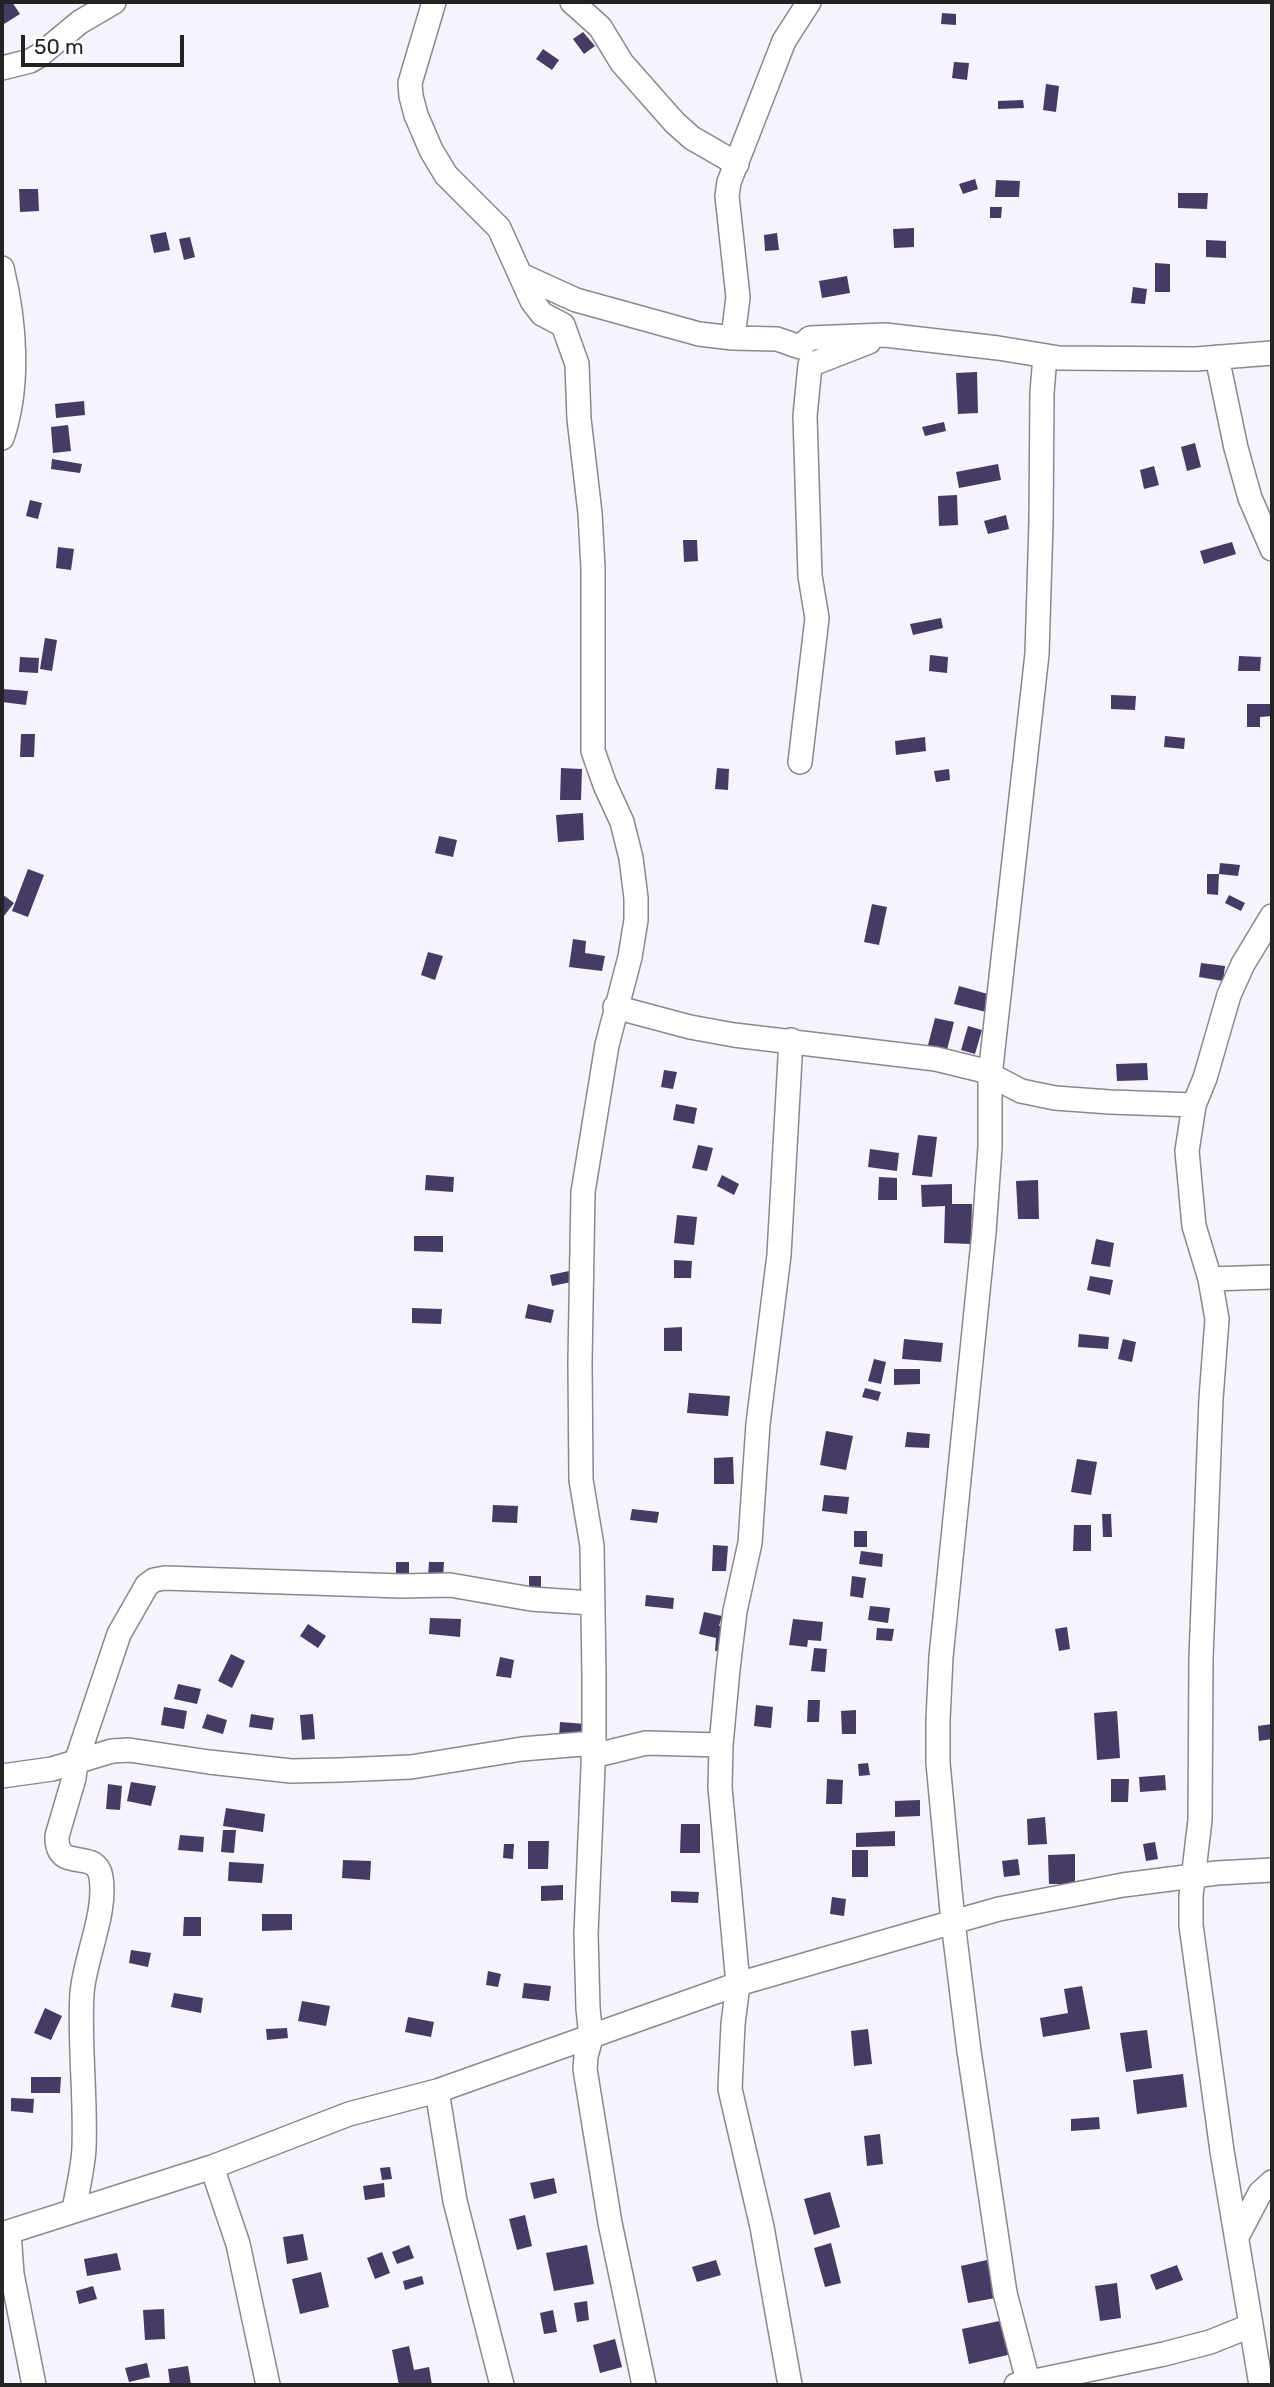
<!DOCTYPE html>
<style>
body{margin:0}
#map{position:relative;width:1274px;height:2387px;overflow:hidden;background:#f5f3fc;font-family:Rubik,sans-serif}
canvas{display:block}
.frame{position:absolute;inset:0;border:4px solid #232326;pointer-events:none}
.scale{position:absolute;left:21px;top:35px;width:163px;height:32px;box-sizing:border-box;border:4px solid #232326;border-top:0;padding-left:9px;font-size:21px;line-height:24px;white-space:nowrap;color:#232326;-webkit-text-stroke:5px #fff;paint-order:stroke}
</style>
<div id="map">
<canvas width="1274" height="2387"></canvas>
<div class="frame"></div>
<div class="scale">50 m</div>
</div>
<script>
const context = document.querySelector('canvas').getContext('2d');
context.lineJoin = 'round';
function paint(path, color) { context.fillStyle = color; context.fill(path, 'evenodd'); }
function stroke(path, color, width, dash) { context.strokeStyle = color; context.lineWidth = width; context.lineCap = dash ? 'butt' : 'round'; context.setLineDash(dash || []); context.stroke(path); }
paint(new Path2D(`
 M2,2h10l8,12 -16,10 -2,-4z
 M942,13l14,1v11l-15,-1z
 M583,32l12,14 -11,8 -11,-15z
 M543,49l16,11 -7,10 -16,-11z
 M954,62l15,1 -2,17 -15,-2z
 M1046,84l13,2 -3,26 -13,-2z
 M1023,100l1,8 -26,1v-8z
 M975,179l3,10 -15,5 -4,-10z
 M996,180l24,1 -1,16h-24z
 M19,189h19l1,22 -19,1z
 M1178,193h30l-1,16 -29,-1z
 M990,207h12l-1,11h-11z
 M914,228v19l-20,1 -1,-19z
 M166,232l4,18 -16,3 -4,-18z
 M777,233l2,17 -14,1 -1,-16z
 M190,237l5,20 -11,3 -5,-21z
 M1206,240l20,1v17l-20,-1z
 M1155,263l15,1v28h-15z
 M847,276l3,17 -28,5 -3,-17z
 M1133,287l14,2 -2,15 -14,-1z
 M977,372l1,41 -20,1 -2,-41z
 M84,401l1,14 -29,3 -1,-14z
 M944,422l2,9 -21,5 -3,-9z
 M68,425l3,26 -18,2 -2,-26z
 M1195,443l6,24 -14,4 -6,-24z
 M52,459l30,5 -2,9 -29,-4z
 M998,464l3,16 -42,8 -3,-16z
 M1154,466l5,19 -15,4 -4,-19z
 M957,495l1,30 -19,1 -1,-30z
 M30,500l12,3 -4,16 -12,-3z
 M1006,515l3,14 -21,5 -4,-13z
 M683,540h14l1,21 -14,1z
 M1232,542l4,12 -32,10 -4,-13z
 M58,547l16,2 -3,21 -15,-2z
 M941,618l2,10 -30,7 -3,-11z
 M45,638l12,2 -5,31 -12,-2z
 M930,655l18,2 -1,16 -18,-2z
 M1239,656l22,1 -1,14h-22z
 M20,657l19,1 -1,15 -19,-1z
 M2,689l26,2 -2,14 -24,-3z
 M1111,695l25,1 -1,14 -24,-1z
 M1247,704h25v12l-12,1v10h-13z
 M21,734h14l-1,23h-14z
 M1165,736l20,2 -1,11 -20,-2z
 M925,737l1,14 -30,4 -1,-14z
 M561,768l21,1 -1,31h-21z
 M717,768l12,1 -1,21 -13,-1z
 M949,769l1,11 -14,2 -2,-11z
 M583,813l1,27 -26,2 -2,-27z
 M439,836l18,4 -4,17 -18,-4z
 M1220,863l20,2 -2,11 -19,-2z
 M28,869l16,6 -16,42 -16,-6z
 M1207,874h12l-1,21 -11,-1z
 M2,894l12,9 -10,13 -2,-2z
 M1229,895l16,8 -4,8 -16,-8z
 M872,904l15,3 -8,38 -15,-3z
 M573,939l13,2 -1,12 20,3 -3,15 -33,-4z
 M428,952l15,4 -8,24 -14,-5z
 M1201,963l24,3 -2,15 -24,-4z
 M959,986l36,10 -5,17 -36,-9z
 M935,1018l19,4 -7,28 -19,-5z
 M968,1026l14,4 -7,24 -14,-4z
 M1147,1063l1,17 -31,1 -1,-17z
 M664,1070l13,2 -4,17 -12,-2z
 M676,1104l21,4 -3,16 -21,-4z
 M918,1135l19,2 -5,40 -20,-2z
 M698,1145l15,3 -6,23 -15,-3z
 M870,1149l29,4 -2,18 -29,-4z
 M426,1175l28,2 -1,15 -28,-2z
 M722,1175l17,9 -5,11 -17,-9z
 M879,1177l18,1v22h-19z
 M1038,1180l1,39h-21l-2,-38z
 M952,1184v20h20l-1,40 -27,-1 1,-37 -23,1 -1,-22z
 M677,1215l20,2 -3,28 -20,-2z
 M414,1236h29v16l-29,-1z
 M1096,1239l18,4 -4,24 -19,-3z
 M674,1260l18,1 -1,17h-17z
 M569,1271l2,11 -19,4 -2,-11z
 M1090,1276l23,4 -3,15 -23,-5z
 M528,1304l26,6 -3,13 -26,-5z
 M412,1308l30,1 -1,15 -29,-1z
 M682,1327v24h-18v-23z
 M1079,1334l30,3 -1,12 -30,-2z
 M904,1339l39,4 -2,19 -39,-3z
 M1123,1339l13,3 -4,20 -14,-3z
 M874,1359l12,3 -5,22 -13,-3z
 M894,1369h26v15l-26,1z
 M865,1388l16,4 -3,9 -16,-4z
 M689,1393l41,3 -2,20 -41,-3z
 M826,1431l27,5 -7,34 -26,-5z
 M907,1432l23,2 -1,14 -24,-1z
 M733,1457l1,27h-20v-26z
 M1077,1459l20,3 -6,33 -20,-3z
 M824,1495l25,2 -2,17 -25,-3z
 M493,1505l25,1 -1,17 -25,-1z
 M632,1509l27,3 -2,11 -27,-3z
 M1102,1514h9l1,23h-9z
 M1074,1525h17v26h-18z
 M854,1531h13v16h-13z
 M713,1545l15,1 -2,25h-14z
 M861,1551l22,3 -1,13 -23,-3z
 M396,1562h13v15h-13z
 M429,1562h15l-1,16h-15z
 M529,1576h12v22l-12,-1z
 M852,1576l14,2 -3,20 -13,-2z
 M646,1595l28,3 -1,11 -28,-3z
 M870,1606l20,2 -2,15 -20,-3z
 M704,1612l18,4 -3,10 14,1 -1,25 -17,-1 1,-13 -17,-4z
 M430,1618l31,1 -1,18 -31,-3z
 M793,1619l30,3 -2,19 -13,-1 -1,7 -18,-2z
 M308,1624l18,12 -8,12 -18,-12z
 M1067,1627l3,22 -11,2 -4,-22z
 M877,1628l17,1 -2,12 -16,-1z
 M814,1648l13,1 -2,23 -14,-1z
 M231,1654l14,7 -13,27 -14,-7z
 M500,1657l14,3 -3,18 -15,-2z
 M178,1684l23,5 -4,15 -23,-5z
 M808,1700h12l-1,22h-12z
 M756,1705l17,2 -2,21 -17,-2z
 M164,1707l23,4 -3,18 -23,-4z
 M856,1710v24h-14l-1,-23z
 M1117,1711l3,47 -23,2 -3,-47z
 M207,1714l20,6 -4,14 -21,-6z
 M251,1714l23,4 -2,12 -23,-3z
 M313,1714l2,25 -13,1 -2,-25z
 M560,1722l26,2v15l-27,-1z
 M1272,1724v15l-13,2 -1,-15z
 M868,1763l2,12 -11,1 -1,-12z
 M1165,1775l1,15 -26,2 -1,-15z
 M827,1779l16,1 -1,24h-16z
 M1111,1779h18l-1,23h-17z
 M131,1782l25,4 -5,20 -24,-5z
 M108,1784l14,2 -2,24 -14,-1z
 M920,1800v16l-25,1v-16z
 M226,1808l39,6 -2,18 -40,-6z
 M1045,1817l2,27 -19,1 -1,-26z
 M681,1824h19v29h-20z
 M223,1830h13l-2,23 -13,-1z
 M895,1831v15l-39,1v-14z
 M180,1835l24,2 -1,15 -25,-2z
 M528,1841h21l-1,28h-20z
 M1155,1842l3,17 -12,2 -3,-17z
 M504,1844h10l-1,15 -10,-1z
 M852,1850h16v27h-16z
 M1075,1854v30h-26l-1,-29z
 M1018,1859l2,16 -16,2 -2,-16z
 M343,1860l28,1 -1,19 -28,-2z
 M229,1862l35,2 -2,19 -34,-2z
 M563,1885v15l-22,1v-15z
 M671,1891l28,1 -1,11 -27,-1z
 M832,1897l14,2 -2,17 -14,-2z
 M262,1914h30v16l-30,1z
 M184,1917h17v19h-18z
 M131,1950l20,3 -3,14 -19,-4z
 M488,1971l13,3 -3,13 -12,-2z
 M524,1983l27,3 -2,15 -27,-3z
 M1082,1986l8,43 -47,8 -3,-19 28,-5 -4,-24z
 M174,1993l29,5 -2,15 -30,-6z
 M302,2001l28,5 -4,20 -28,-5z
 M45,2008l17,8 -11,24 -17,-7z
 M408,2017l26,5 -3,15 -26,-5z
 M287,2028l1,10 -21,2 -1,-11z
 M868,2029l4,35 -18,2 -3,-35z
 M1147,2030l5,38 -26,4 -6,-39z
 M1183,2074l4,33 -50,7 -4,-34z
 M31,2077h30l-1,16h-29z
 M11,2098l23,1 -1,14 -22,-2z
 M1099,2117l1,12 -29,2v-12z
 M880,2134l3,30 -16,2 -3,-30z
 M390,2167l2,12 -10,1 -2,-12z
 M554,2178l3,15 -23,6 -4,-16z
 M384,2183l1,14 -20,3 -2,-14z
 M830,2192l10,35 -26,8 -10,-36z
 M525,2215l7,31 -15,4 -8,-31z
 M303,2234l5,26 -21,4 -4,-27z
 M831,2243l10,40 -16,4 -11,-39z
 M409,2245l5,13 -17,6 -5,-12z
 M587,2245l7,39 -40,7 -8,-38z
 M382,2252l8,21 -15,6 -8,-21z
 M117,2253l4,17 -34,6 -3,-17z
 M716,2260l5,15 -24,7 -5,-15z
 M987,2260l8,38 -27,5 -7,-37z
 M1177,2265l6,15 -27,10 -6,-15z
 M321,2272l8,35 -29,7 -8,-35z
 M422,2276l2,8 -19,6 -2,-9z
 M1117,2283l4,35 -21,3 -5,-35z
 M93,2286l4,13 -18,5 -3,-13z
 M587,2301l2,19 -12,2 -3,-19z
 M164,2309l1,30 -20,1 -2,-30z
 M553,2310l4,22 -13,2 -4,-21z
 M1004,2320l8,34 -43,10 -7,-35z
 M615,2339l7,28 -22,6 -7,-28z
 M409,2346l5,24 15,-3 3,18h-33l-7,-35z
 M147,2363l3,14 -21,5 -4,-14z
 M188,2366l3,19h-21l-2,-16z`), '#453b64');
const street = new Path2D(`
 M434,2l-24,81 1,13 5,19 15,35 15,25 53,53 33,73 10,13 21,11 14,39 2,55 11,94 3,55v183l12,34 17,37 9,36 5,40v22l-6,37 -23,88 -24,147 -3,170 1,118 11,66 2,130v67l-8,191 2,74 3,30 -5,18 -1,13 25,154 34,162
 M572,2l28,25 22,36 53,60 17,15 45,26
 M2,68l28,-7 10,-6 40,-33 34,-20
 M2,268c13,53 18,118 0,170
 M521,275l55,25 123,34 34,4 44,1 23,8 10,-9 75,-3 113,13 61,10 137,1 76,-6
 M733,338l5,-41 -11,-101 2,-14 55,-141 25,-39
 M1217,357l19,91 14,50 22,51
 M800,762l17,-144 -7,-42 -5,-160 5,-51 59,-23
 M615,1007l75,20 44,8 202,24 45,11 40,21 34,7 55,4 84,3
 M1210,1279l62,-2
 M593,1756l53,-13 75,2
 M2,1776l50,-7 60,-18 17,-1 80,12 82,9 49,-1 71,-3 111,-18 72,-6
 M437,2091l18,110 47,184
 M212,2167l26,77 30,141
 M74,2211c3,-20 9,-42 10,-63 2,-52 -5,-104 -2,-155 3,-36 25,-80 19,-116 -5,-31 -45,-2 -44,-41l17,-58 2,-16 43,-128 28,-49 7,-5 11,-2 236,8 49,-1 81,14 61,4
 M9,2232l3,42 22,111
 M2,2234l210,-67 137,-53 88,-23 301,-107 215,-62 46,-13 124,-24 94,-12 55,-3
 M1237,2237l23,-44 12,-11
 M790,2385l-28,-158 -32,-138 3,-65 5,-40 -18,-197 1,-42 7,-76 7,-58 15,-68 8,-119 21,-169 12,-215
 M1016,2385l148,-31 46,-12 40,-16
 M1029,2385l-24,-92 -36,-242 -16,-129 -15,-159v-43l3,-63 43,-425 6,-85v-71l47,-422 4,-132 1,-129 3,-37
 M1261,2385l-39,-234 -31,-226v-29l9,-76 1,-162 10,-259 6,-80 -7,-40 -16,-53 -7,-75 7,-46 11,-27 24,-83 14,-31 29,-48`);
stroke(street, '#89888f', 26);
stroke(street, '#fff', 23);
</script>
